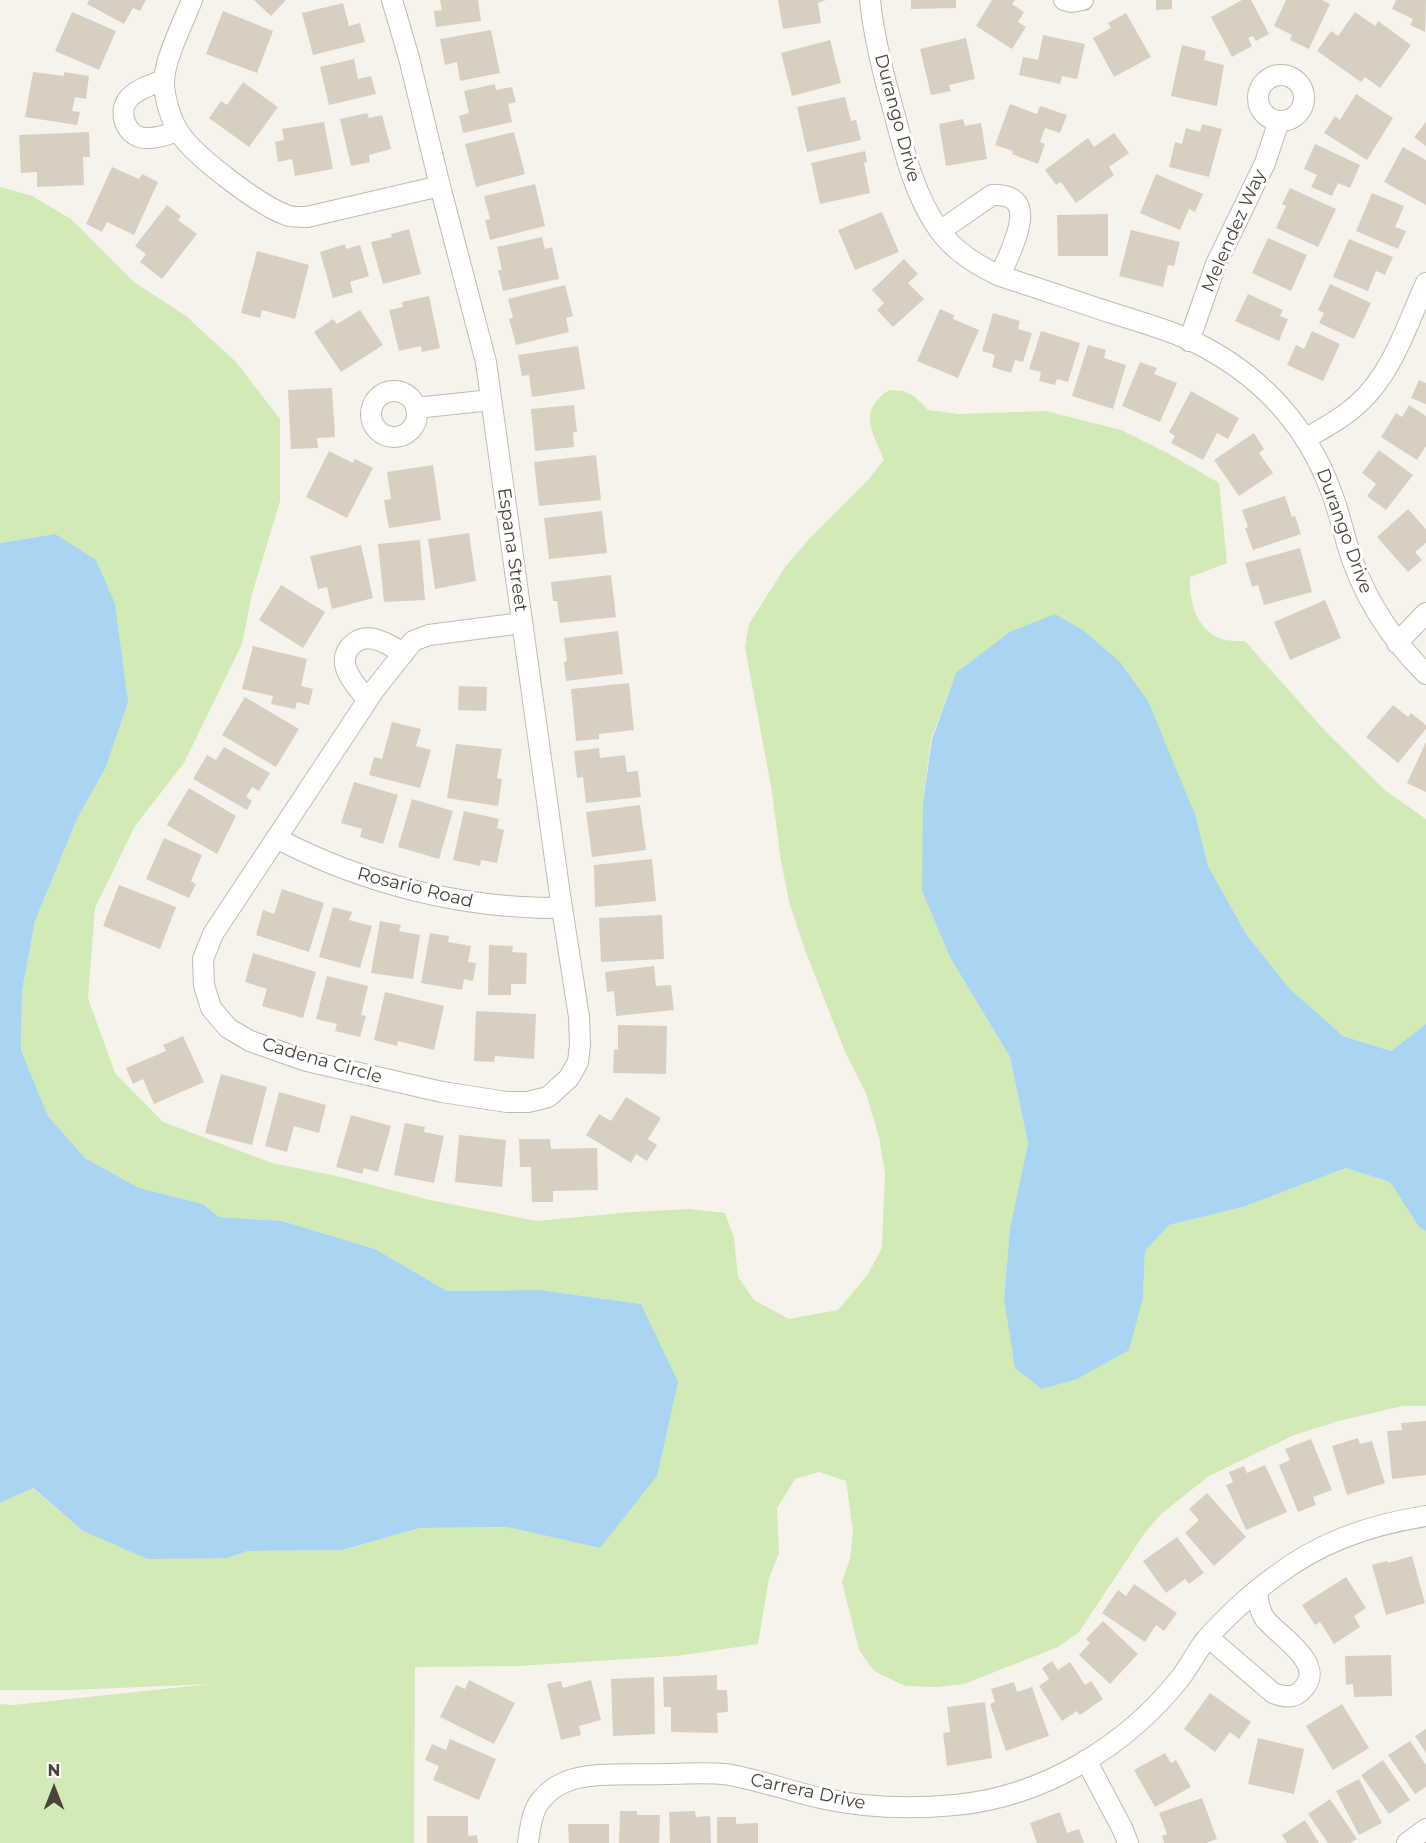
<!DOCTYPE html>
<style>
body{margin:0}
#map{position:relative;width:1426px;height:1843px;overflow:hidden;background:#f6f3ec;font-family:Montserrat,sans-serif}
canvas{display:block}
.north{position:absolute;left:24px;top:1759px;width:60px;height:60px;-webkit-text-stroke:4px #fff;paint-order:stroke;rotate:0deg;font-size:16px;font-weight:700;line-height:24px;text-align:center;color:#4b4439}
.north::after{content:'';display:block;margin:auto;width:21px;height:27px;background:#4b4439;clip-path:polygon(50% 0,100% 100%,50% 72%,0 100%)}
</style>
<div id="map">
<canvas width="1426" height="1843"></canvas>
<div class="north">N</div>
</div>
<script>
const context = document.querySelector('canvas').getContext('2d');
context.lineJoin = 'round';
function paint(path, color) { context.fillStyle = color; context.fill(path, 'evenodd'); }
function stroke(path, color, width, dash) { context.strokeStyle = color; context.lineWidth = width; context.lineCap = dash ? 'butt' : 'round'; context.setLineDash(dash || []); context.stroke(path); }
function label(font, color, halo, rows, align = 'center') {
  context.font = font + ' Montserrat,sans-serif'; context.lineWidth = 6; context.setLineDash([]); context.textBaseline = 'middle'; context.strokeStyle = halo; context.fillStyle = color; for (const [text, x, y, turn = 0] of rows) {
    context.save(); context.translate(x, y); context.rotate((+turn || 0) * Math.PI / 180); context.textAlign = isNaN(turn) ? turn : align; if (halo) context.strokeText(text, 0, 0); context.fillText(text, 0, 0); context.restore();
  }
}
paint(new Path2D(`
 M0,187l32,9 39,23 63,63 52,34 50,46 44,57v82l-28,93 -10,50 -58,119 -49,63 -40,82 -7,90 27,75 48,49 109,41 69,14 89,23 107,21 94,-9 57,-3 37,4 9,25 4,39 16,23 35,19 49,-9 30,-36 14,-26 3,-75 -6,-36 -13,-44 -21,-41 -40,-102 -16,-48 -9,-47 -8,-63 -27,-145 4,-23 36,-57 26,-30 57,-57 16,-20c-12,-30 -27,-48 5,-70l15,1 10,5 14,14 31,4 87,-3 75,19 48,24 50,29 8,80 -37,14c-1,25 7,56 35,63 7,1 14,1 20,1l82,92 59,58 40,28v205l-35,27 -48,-15 -53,-47 -44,-55 -38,-68 -12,-49 -240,-144 -25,66 -8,64 28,156 59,98 18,88 -18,83 -6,71 139,-1 2,-47 24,-26 74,-18 103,-39 44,14 29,45 7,4v175h-24l-63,15 -45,14 -85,41 -48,38 -17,20 -65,98 -21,15 -94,37 -28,3 -31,-1 -31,-15 -15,-21 -17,-68 8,-23 3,-27 -7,-51 -27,-9 -24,7 -18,29 2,45 -10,25 -11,66 -82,12 -158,10 -103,1 -1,176h-414v-139l13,1 198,-21 -139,6h-72v-187l32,-15 51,43 144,27 21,-7 94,-1 78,-22 87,-1 93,21 41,-244 -101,-14 -93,1 -72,-42 -93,-28 -63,-4 -16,-13 -64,-16 -54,-30 -37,-42 -27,-66 1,-59 13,-70 42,-102 28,-50 -50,-235 -55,9z`), '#d2eab5');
paint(new Path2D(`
 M55,534l41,26 19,44 13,98 -23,67 -28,50 -42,102 -13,70 -1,59 27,66 37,42 54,30 64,16 16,13 63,4 93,28 72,42 93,-1 101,14 37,78 -21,94 -57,72 -93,-21 -87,1 -78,22 -94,1 -21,7 -79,1 -65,-28 -50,-43 -33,15v-960z
 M1055,614l29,17 36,31 28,39 48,116 12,49 38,68 44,55 53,47 48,15 35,-27v207l-7,-4 -29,-45 -44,-14 -103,39 -74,18 -24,26 -2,47 -14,52 -52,29 -35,10 -27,-21 -11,-69 6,-71 18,-84 -18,-87 -59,-98 -29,-68 1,-88 9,-64 24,-66 54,-41z`), '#a9d4f2');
paint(new Path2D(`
 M89,0h57l-6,11 -7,-3 -9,16 -37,-20z
 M254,0h32l-15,16z
 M440,0h38l3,21 -45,6 -2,-16 8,-1z
 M778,0h48l-8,3 3,20 -38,6z
 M911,0h45v8l-45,1z
 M992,0h23l-3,4 12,8 -6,10 8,5 -14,22 -36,-23z
 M1156,0h16v9l-16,1z
 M1242,0h9l18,34 -13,7 -3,-5 -5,2 4,8 -20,11 -21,-40z
 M1286,0h36l8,4 -21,45 -19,-9 2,-5 -18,-9z
 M1396,0h30l-1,32 -15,-7 3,-6 -21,-10z
 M343,3l6,23 11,-3 5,19 -52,13 -11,-42z
 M223,11l50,20 -16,42 -51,-19z
 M72,12l44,19 -17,39 -44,-19z
 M1355,12l20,14 3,-5 33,24 -31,43 -15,-11 -4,5 -44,-31 14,-20 7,5z
 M1126,13l25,44 -37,20 -21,-39 18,-10 -3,-5z
 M491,30l9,43 -40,8 -3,-19 -12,3 -5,-26z
 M1043,35l42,9 -8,35 -15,-3 -2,8 -41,-9 4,-18 15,3z
 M966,38l9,41 -26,6 2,6 -20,4 -11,-46z
 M830,40l11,43 -49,13 -11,-43z
 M1182,45l24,6 -2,9 20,5 -7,41 -46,-10z
 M354,59l4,20 13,-3 5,18 -47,11 -9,-38z
 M33,72l31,4v-4l25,4 -3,23 -11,-2 -3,14 8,1 -3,13 -52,-8z
 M243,82l35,25 -29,40 -40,-29 12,-17 6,4z
 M495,84l1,6 16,-3 4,15 -8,2 4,18 -49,11 -4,-17 10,-3 -5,-22z
 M1356,94l37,24 -26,42 -43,-27 11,-17 5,4z
 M845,97l6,24 5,-1 5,20 -54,12 -10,-45z
 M1010,104l27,10 3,-8 27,9 -7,18 -15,-5 -5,14 5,2 -7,20 -26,-10 1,-3 -18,-6z
 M367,113l2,5 13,-3 9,34 -22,6 1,7 -19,4 -11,-47z
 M963,119l2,7 16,-3 6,36 -41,7 -7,-42z
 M324,122l9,47 -38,7 -3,-17 -14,3 -3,-20 9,-2 -2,-11z
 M1426,122v24l-12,-9z
 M1202,124l20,5 -13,48 -40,-10 6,-25 7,2 4,-16 14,4z
 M89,132l1,25h-7l1,28 -47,2v-15l-16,1 -2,-38z
 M514,132l11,42 -49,13 -11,-43z
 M1114,133l15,20 -20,14 5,8 -38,28 -15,-21 -5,3 -11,-15 43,-32 6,9z
 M1315,144l45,21 -10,23 -12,-5 -6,13 -21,-9 6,-12 -13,-6z
 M1403,147l23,13v45l-42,-23z
 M865,151l2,11 -3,1 6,30 -50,11 -9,-41z
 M112,167l27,12 3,-5 16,8 -24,53 -27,-13 -5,10 -16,-8z
 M1156,174l47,20 -8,18 -6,-3 -9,21 -40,-17z
 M535,184l10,42 -55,14 -5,-20 5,-1 -6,-23z
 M1290,188l46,21 -18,38 -42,-19 10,-22 -4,-2z
 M1372,193l32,13 -9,21 11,4 -8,18 -42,-18z
 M167,205l14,11 -3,4 19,14 -35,45 -22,-17 6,-8 -11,-8z
 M882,212l17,40 -44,18 -17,-40z
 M1108,214v42h-50l-1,-41z
 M409,229l12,45 -38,10 -12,-42 21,-5 -1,-3z
 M1131,230l49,12 -6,24 -6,-1 -5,22 -44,-11z
 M542,237l3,12 7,-2 7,32 -56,12 -5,-21h4l-5,-23z
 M1268,238l39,17 -16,36 -39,-18z
 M1349,239l44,18 -8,18 -9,-4 -8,20 -35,-14z
 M345,244l1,5 14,-4 9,31 -19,6 3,10 -20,6 -13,-46z
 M257,251l52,14 -14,54 -33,-9 -2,8 -19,-5z
 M904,259l14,15 -10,9 16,16 -31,28 -16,-17 7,-7 -12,-13z
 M1330,284l41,19 -17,36 -35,-16 5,-10 -6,-3z
 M565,285l8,31 -7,2 3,14 -53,13 -7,-26 4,-1 -5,-19z
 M1248,294l35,16 -3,6 8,3 -9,22 -44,-20z
 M429,296l11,52 -18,4 -1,-6 -22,5 -10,-41 14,-3 -1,-5z
 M940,309l14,6 -1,4 26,11 -21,48 -41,-17z
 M360,310l23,35 -42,27 -27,-40 19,-13 4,5z
 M993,313l27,8 -2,8 14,4 -9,29 -8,-2 -4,13 -19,-6 3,-12 -13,-4z
 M1041,331l39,12 -12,39 -11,-3 -2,6 -16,-4 2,-9 -12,-3z
 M1312,331l28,13 -17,37 -36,-16 9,-20 8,4z
 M1088,345l18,5 -2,8 22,7 -13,44 -41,-13z
 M578,346l7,43 -53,8 -3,-22 -7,1 -4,-21z
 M1140,362l17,6 -3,6 23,9 -17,39 -38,-16z
 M1419,380l7,3v21l-15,-6z
 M332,388l3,49 -18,1 1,10 -27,1 -3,-59z
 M1191,391l48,27 -11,21 -11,-6 -14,27 -32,-17 4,-7 -6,-4z
 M574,405l3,27h-4l1,15 -39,4 -4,-42z
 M1409,405l17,11v30l-9,14 -36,-23 15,-24 6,4z
 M1254,433l10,16 -5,4 14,20 -34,23 -25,-36z
 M1379,450l34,25 -27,35 -19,-14 9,-12 -14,-11z
 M329,451l24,12 2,-4 18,9 -26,50 -41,-21z
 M596,455l5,45 -62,6 -5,-44z
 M433,465l8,55 -52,8 -5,-28 7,-1 -4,-27z
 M1285,496l7,21 3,-1 6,18 -48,16 -8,-22 3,-1 -6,-17z
 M1408,509l18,20v14l-11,9 7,8 -14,12 -31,-35z
 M602,511l5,42 -58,6 -5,-41z
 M469,533l7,48 -41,8 -7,-50z
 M420,540l5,60 -41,2 -6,-58z
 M361,545l12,53 -41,11 -5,-22 -9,2 -8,-33z
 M1300,548l12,44 -48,13 -6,-20 -6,2 -7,-24z
 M611,575l5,42 -56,6 -3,-22h-4l-2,-19z
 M281,585l44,27 -22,36 -44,-28z
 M1325,600l16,38 -51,22 -16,-38z
 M618,631l5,43 -57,7 -2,-19 3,-1 -3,-23z
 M253,646l54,13 -6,27 12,3 -4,16 -12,-3 -2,7 -24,-5 2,-8 -31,-7z
 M629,683l5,47 -35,4v5l-23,2 -5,-52z
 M459,686l28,1 -1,24 -28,-1z
 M245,697l54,32 -23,38 -54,-32z
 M1393,705l15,12 3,-4 15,12v4l-28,34 -32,-26z
 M392,722l29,7 -5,17 15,4 -11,38 -51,-13 5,-18 8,2z
 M1426,742v50l-19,-9z
 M456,744l46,5 -5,29 5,1 -4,27 -51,-8z
 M224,747l46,26 -11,18 -7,-4 -6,10 6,4 -5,9 -54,-31 14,-24 9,5z
 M599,748l1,10 25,-3 2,17 11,-1 3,26 -55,6 -3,-26 -6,1 -3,-27z
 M354,782l44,13 -15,49 -23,-7 2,-8 -21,-6z
 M189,788l47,28 -19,38 -50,-29z
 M412,799l41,12 -14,48 -41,-12z
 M640,805l6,45 -54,7 -6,-45z
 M464,811l35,8 -2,9 7,2 -7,33 -16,-3 -1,6 -27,-6z
 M164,838l38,17 -11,26 5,3 -7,14 -43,-19z
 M652,859l4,42 -61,6 -1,-42z
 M119,885l57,22 -16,42 -57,-23z
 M282,889l42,14 -15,49 -53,-17 7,-25 11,4z
 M333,907l19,5 -3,8 23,6 -12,42 -41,-11z
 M662,915l2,44 -63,3 -2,-44z
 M380,921l21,4 -2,6 21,4 -7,44 -42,-6z
 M430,933l19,3 -1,6 23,4 -3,16 8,1 -3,18 -9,-2 -2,11 -41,-7z
 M489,945l24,1 -1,6 15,1 -1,31h-15v11h-23z
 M253,953l63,19 -13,46 -41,-12 5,-17 -22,-7z
 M654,966l2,20 15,-1 3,25 -58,6 -2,-25 -7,1 -2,-20z
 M327,976l41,10 -7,29 5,1 -6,21 -25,-6 2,-7 -21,-5z
 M385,992l59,14 -10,44 -36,-9 -1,5 -23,-6z
 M476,1011l60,3 -2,45 -39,-3 -1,6 -20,-1z
 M618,1025l49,1 -1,48 -53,-1 1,-24 4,1z
 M183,1036l21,46 -50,22 -11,-25 -10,5 -7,-16 40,-17 -3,-6z
 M221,1074l46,13 -15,58 -47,-12z
 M279,1092l47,13 -7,28 -25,-7 -7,26 -22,-6z
 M626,1097l35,21 -13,21 9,6 -10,16 -11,-7 -5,9 -45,-28 13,-21 12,7z
 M351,1115l40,11 -13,46 -14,-4 -2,6 -26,-7z
 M405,1123l20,4 -1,5 20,4 -10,47 -40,-8z
 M459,1135l47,5 -4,47 -47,-5z
 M519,1139h31l1,10 46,-1 1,42 -45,1v11h-21l-1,-35h-11z
 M1426,1421v54l-34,4 -5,-48 15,-1 -1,-7z
 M1358,1438l2,6 12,-3 13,42 -38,12 -15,-49z
 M1311,1439l21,51 -19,7 3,8 -18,7 -19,-47 11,-5 -5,-11z
 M1265,1465l22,47 -41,18 -20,-45 7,-3 -4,-10 15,-6 3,7z
 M1207,1493l39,44 -32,29 -29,-33 14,-13 -10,-11z
 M1177,1537l27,36 -15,11 -4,-5 -19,14 -23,-32z
 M1412,1556l13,47 -39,12 -14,-50 15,-4 1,2z
 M1346,1577l20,31 -12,8 6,11 -26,17 -14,-22 -5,3 -13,-20z
 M1134,1584l43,29 -13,18 -8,-6 -11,17 -43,-29 16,-23 8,6z
 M1103,1621l35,33 -28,30 -31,-29 11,-12 -4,-4z
 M1391,1655l1,41 -38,1 -1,-13 -7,1 -1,-29z
 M1052,1661l6,9 12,-8 15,23 6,-4 12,18 -23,16 -3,-4 -15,10 -23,-35 10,-7 -7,-11z
 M717,1675v15h10l1,22 -11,1 1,20 -47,-1v-25h-7l-1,-30z
 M654,1677l1,57 -42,2 -2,-57z
 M469,1680l46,23 -21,41 -54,-27 16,-32 9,4z
 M591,1680l10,40 -22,6 2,9 -20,5 -14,-56 14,-3 2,7z
 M1014,1682l3,10 15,-5 17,49 -43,15 -16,-47 5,-2 -4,-13z
 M1210,1693l41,29 -12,17 -9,-7 -15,20 -31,-23z
 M985,1702l7,56 -45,8 -4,-33 7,-1 -3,-25z
 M1342,1704l27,44 -36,22 -27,-44z
 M1426,1729v24l-11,-17z
 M1258,1738l46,11 -10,45 -46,-10z
 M450,1739l46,20 -17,41 -46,-20 6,-14 -14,-6 7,-16 14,6z
 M1410,1741l16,24v22l-11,7 -27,-39z
 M1165,1753l6,10 5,-3 15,27 -36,20 -21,-37z
 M1383,1760l27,40 -21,14 -28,-39z
 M1359,1779l23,44 -23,12 -23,-44z
 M1202,1798l15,41 -11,4h-42l-2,-7 5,-2 -8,-21z
 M1330,1799l27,40 -7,4h-22l-20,-29z
 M620,1811h17v4h23l-1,28h-40z
 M695,1811l1,6 14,-1 1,27h-41l-1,-31z
 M1060,1812l7,21 12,-4 5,14h-47l-7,-20z
 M427,1816h41v20l9,-1 1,8h-51z
 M717,1817h19v7l22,-1v20h-41z
 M1305,1820l14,23h-32l-5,-8z
 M568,1824h41v19h-40z`), '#d8cfc1');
const minor = new Path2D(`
 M192,0c-8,21 -28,60 -28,82 0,15 7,39 16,52 17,24 81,73 109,82 6,1 13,1 18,1l133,-31
 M392,0l17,58 31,128 46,176 74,533 19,122 1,28 -2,17 -9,16 -21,19 -20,5h-21l-65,-10 -135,-31 -57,-20 -22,-13 -17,-20 -7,-23 -1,-26 10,-25 162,-245 38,-48 16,-6 93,-12
 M870,0c4,39 14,78 25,116 10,39 20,80 44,114 16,22 38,35 61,46 38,12 75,25 112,37 31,10 65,19 94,35 59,32 102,81 125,143 7,18 11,35 16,53 15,51 42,93 79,130
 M1064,0l7,2 12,-2
 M1258 98a23 23 0 1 1 46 0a23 23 0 1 1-46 0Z
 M164,80c-11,4 -26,9 -34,17 -14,14 -4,41 16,41 11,1 22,-4 32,-7
 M940,231l52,-36c52,-3 18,56 8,81
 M1189,341l27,-77 49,-101 14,-42
 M371 414a23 23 0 1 1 46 0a23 23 0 1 1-46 0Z
 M416,408l75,-8
 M1305,439c19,-11 38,-21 54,-36 34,-31 48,-79 67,-120
 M1397,643l29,-30
 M367,700c-7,-10 -20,-23 -22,-36 -1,-8 2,-15 8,-20 16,-14 35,1 51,9
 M276,838c88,46 187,71 286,70
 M1209,1638l64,55c10,4 22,6 30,-4 24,-25 -24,-53 -38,-70 -5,-7 -7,-18 -8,-27
 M1086,1760l37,70 5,13
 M528,1843c2,-14 4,-34 14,-44 5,-6 14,-13 21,-16 24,-12 76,-8 103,-9 19,0 39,-2 58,0 34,5 67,18 101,25 42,9 87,10 130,6 88,-8 172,-59 226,-128 8,-11 15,-24 23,-35 19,-23 49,-50 73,-67 43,-33 97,-51 149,-59
 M1407,1843l19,-14`);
stroke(minor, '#c2bbae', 22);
stroke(minor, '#fff', 20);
label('18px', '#4b4439', '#fff', [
 ["Durango Drive",897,118,75],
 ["Melendez Way",1234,231,-66],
 ["Durango Drive",1344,531,70],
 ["Espana Street",512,550,82],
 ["Rosario Road",415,888,14],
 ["Cadena Circle",322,1061,16],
 ["Carrera Drive",808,1792,12]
]);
</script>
